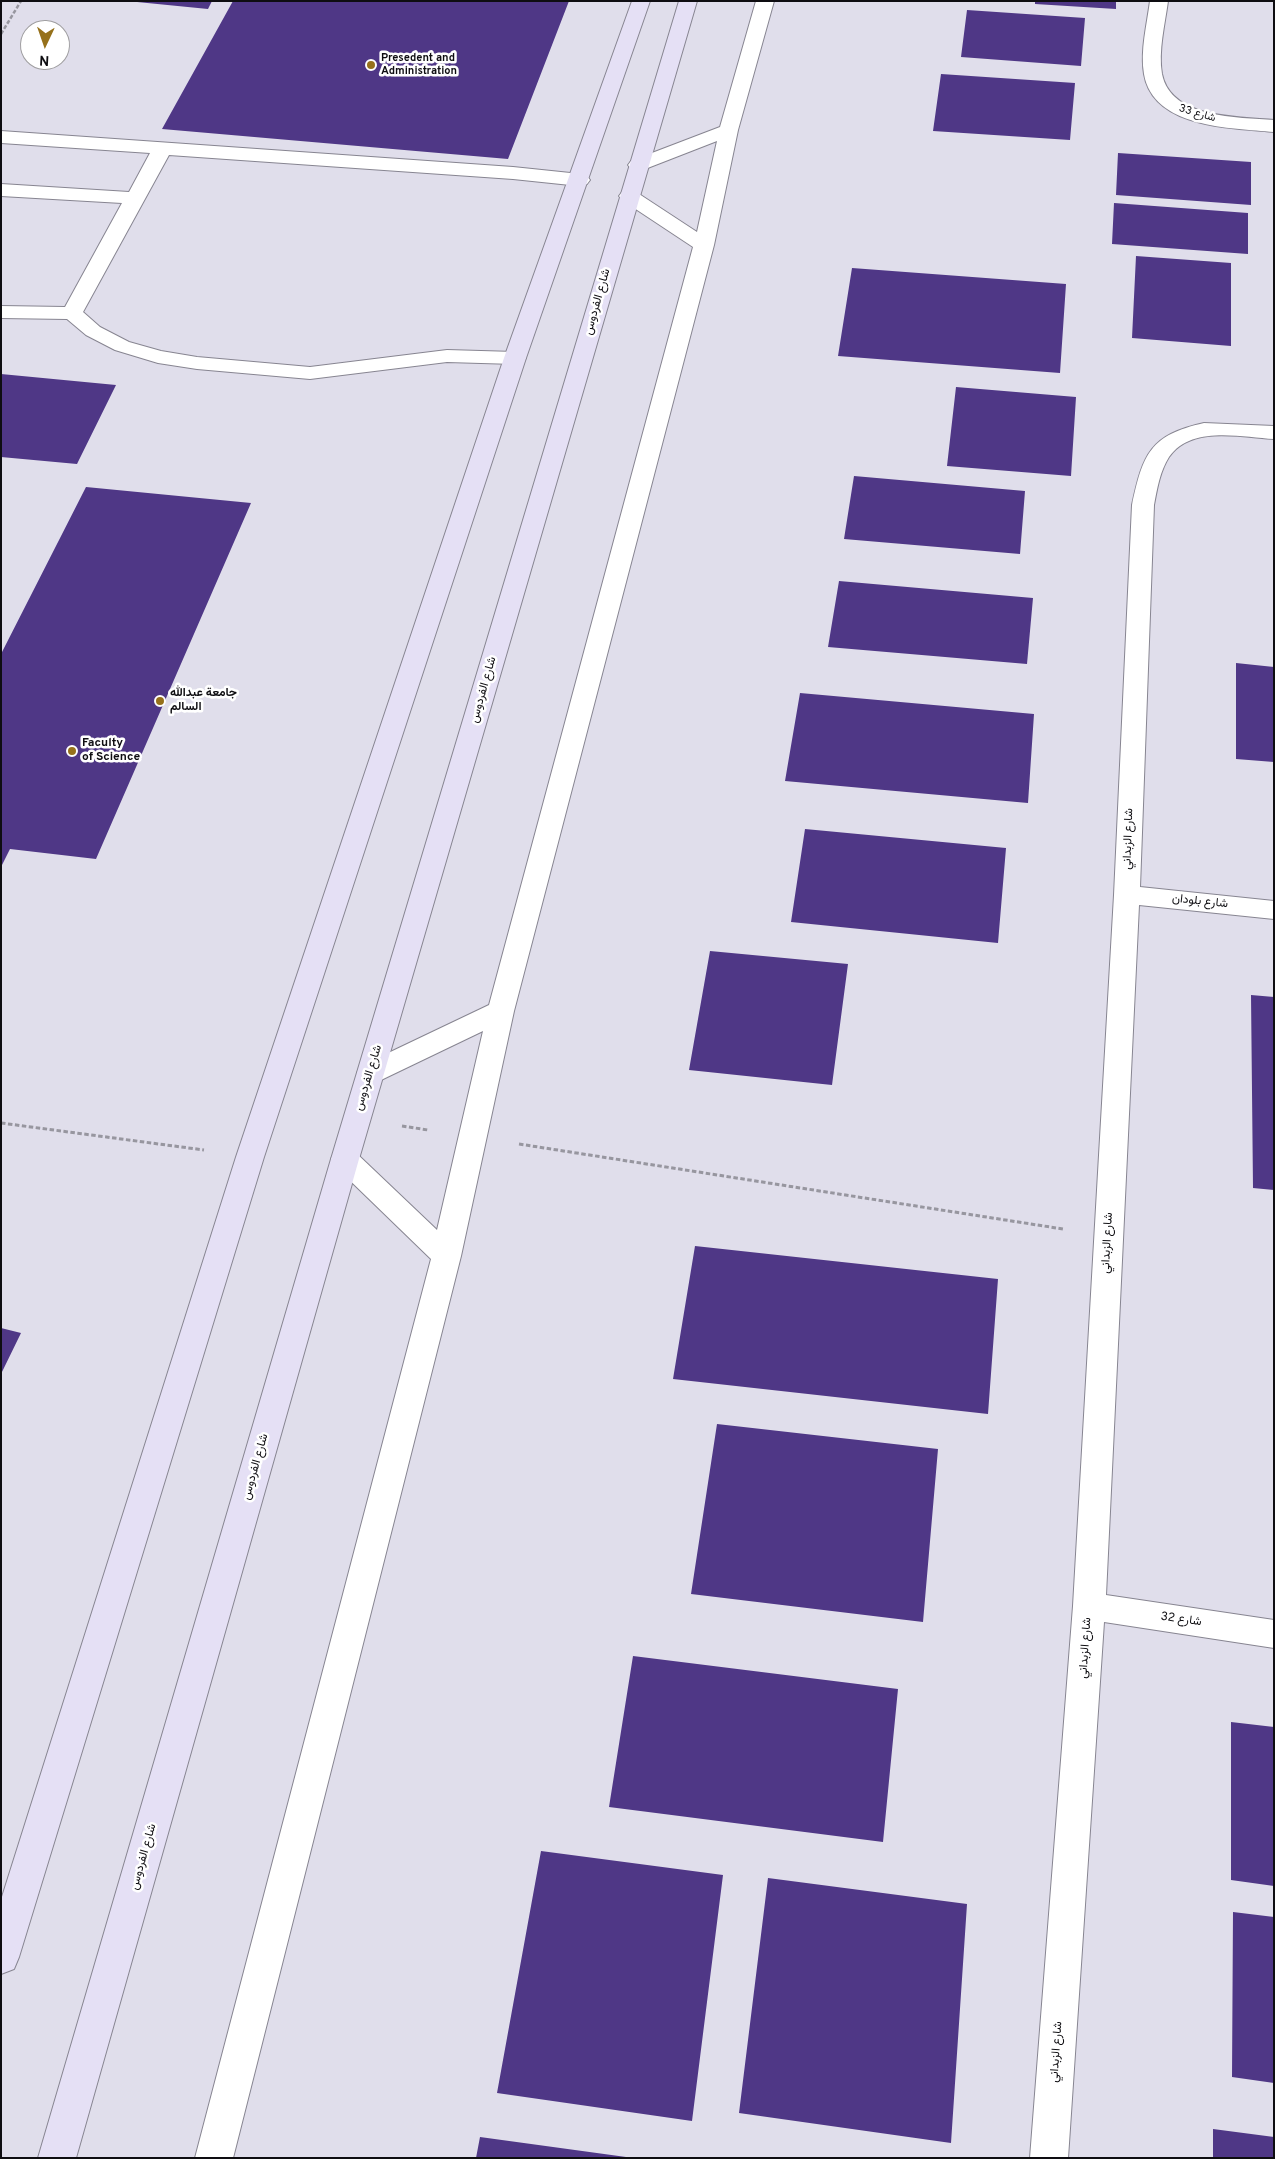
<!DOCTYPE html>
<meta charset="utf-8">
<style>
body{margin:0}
#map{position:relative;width:1275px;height:2159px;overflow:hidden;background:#e0deeb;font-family:Overpass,sans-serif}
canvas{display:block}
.frame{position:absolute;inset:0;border:2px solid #0e0d11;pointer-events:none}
.north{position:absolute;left:20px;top:20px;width:50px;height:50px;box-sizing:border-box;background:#fff;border:1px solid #9f9ea0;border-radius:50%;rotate:183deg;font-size:14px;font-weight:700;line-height:20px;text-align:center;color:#0e0d11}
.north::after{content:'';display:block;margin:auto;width:18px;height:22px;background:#96711b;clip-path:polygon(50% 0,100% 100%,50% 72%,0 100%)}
</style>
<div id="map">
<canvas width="1275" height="2159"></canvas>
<div class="frame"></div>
<div class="north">N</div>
</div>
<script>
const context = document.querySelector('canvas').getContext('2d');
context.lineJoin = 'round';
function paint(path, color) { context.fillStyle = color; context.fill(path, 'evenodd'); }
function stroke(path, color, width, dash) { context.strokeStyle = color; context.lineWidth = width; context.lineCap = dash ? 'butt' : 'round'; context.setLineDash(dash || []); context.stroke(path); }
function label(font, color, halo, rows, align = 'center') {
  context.font = font + ' Overpass,Vazirmatn,sans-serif'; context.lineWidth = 5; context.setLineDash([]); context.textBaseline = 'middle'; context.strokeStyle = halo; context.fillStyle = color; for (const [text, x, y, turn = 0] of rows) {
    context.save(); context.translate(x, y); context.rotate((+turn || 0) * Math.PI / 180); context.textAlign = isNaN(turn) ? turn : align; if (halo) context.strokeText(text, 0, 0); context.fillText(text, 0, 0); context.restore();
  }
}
paint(new Path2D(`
 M127,1h85l-4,8z
 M233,1h336l-61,158 -346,-30z
 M1035,1h81v8l-81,-5z
 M967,10l118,8 -4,48 -120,-9z
 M941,74l134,9 -5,57 -137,-9z
 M1118,153l133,9v43l-135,-10z
 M1114,203l134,10v41l-136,-10z
 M1136,256l95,7v83l-99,-8z
 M852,268l214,16 -6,89 -222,-17z
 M1,374l115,11 -39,79 -76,-7z
 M956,387l120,10 -5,79 -124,-10z
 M854,476l171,15 -5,63 -176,-15z
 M86,487l165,16 -155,356 -86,-10 -9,18v-213z
 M839,581l194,17 -6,66 -199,-17z
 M1236,663l38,4v95l-38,-3z
 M800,693l234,21 -6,89 -243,-22z
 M805,829l201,19 -8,95 -207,-21z
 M710,951l138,13 -16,121 -143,-15z
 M1251,995l23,2v193l-21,-2z
 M695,1246l303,33 -10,135 -315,-35z
 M1,1328l20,5 -20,41z
 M717,1424l221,25 -15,173 -232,-28z
 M633,1656l265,33 -15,153 -274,-35z
 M1231,1722l43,5v159l-43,-6z
 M541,1851l182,24 -31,246 -195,-28z
 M768,1878l199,26 -16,239 -212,-30z
 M1233,1912l41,5v166l-42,-6z
 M1213,2129l61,8v21h-61z
 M480,2137l146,20v1h-150z`), '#4f3786');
const lane = new Path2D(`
 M756,1h18l-36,129 -24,115 -200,766 -53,245 -228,902h-38l236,-899 -96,-93 -4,-7 4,-7 10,-4 10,4 82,78 46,-199 -102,49 -10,3 -10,-3 -4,-7 4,-7 128,-61 204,-758 -71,-47 -3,-4 3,-4 7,-2 7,2 61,40 20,-91 -72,28 -7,2 -7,-2 -3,-4 3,-4 89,-34z
 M1,131l512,36 67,7 7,2 3,4 -3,4 -7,2 -67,-7 -344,-24 -86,157 17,15 29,15 32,9 36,6 113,10 137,-17 68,2 7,2 4,4 -4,4 -7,2 -68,-2 -137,17 -113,-10 -39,-6 -43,-13 -29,-15 -19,-16 -66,-1v-12l64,1 57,-104 -121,-7v-12l128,8 21,-39 -149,-10z`);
const street = new Path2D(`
 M1150,1h18c-3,23 -10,50 -6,73 9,45 76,43 112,46v12c-43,-4 -121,-4 -130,-58 -4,-23 3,-50 6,-73z
 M1204,423l70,3v13c-33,-2 -83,-14 -105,18 -9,14 -12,32 -15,48l-14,382 134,14v18l-135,-14 -33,690 168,25v28l-170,-26 -36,536h-38l43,-552 41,-711 18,-390c11,-51 18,-70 72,-82z`);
const secondary = new Path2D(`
 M632,1h18l-124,357 -262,799 -245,800 -5,12 -13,5v-74l235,-743 268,-799z
 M679,1h18l-338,1158 -283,999h-38l293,-999z`);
stroke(lane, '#878591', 2);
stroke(street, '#878591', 2);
stroke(secondary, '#878591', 2);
stroke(new Path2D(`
 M1,34l20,-33`), '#97969f', 2.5, [4, 2]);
stroke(new Path2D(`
 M1,1123l203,27
 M402,1126l26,4
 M519,1144l544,85`), '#97969f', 3, [4.5, 2.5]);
paint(lane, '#fff');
paint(street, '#fff');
paint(secondary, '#e5e0f5');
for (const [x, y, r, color] of [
 [371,65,5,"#96711b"],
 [160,701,5,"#96711b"],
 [72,751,5,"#96711b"]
]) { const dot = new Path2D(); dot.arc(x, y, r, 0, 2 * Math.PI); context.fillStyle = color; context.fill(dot); stroke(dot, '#fff', 2); }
label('bold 11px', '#0e0d11', '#fff', [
 ["Presedent and",381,59],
 ["Administration",381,72]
], 'left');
label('11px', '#0e0d11', '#fff', [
 ["شارع 33",1197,114,16]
]);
label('12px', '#0e0d11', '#fff', [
 ["شارع الفردوس",598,302,-74],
 ["شارع الفردوس",484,690,-74],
 ["شارع الزبداني",1129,839,-88],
 ["شارع بلودان",1200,902,6],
 ["شارع الفردوس",369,1078,-73],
 ["شارع الزبداني",1108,1243,-87],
 ["شارع الفردوس",256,1467,-74],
 ["شارع 32",1181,1620,8],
 ["شارع الزبداني",1086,1648,-86],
 ["شارع الفردوس",144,1857,-74],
 ["شارع الزبداني",1057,2052,-86]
]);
label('bold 12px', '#0e0d11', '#fff', [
 ["جامعة عبدالله",170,694],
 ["السالم",170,708],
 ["Faculty",82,744],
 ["of Science",82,758]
], 'left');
</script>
